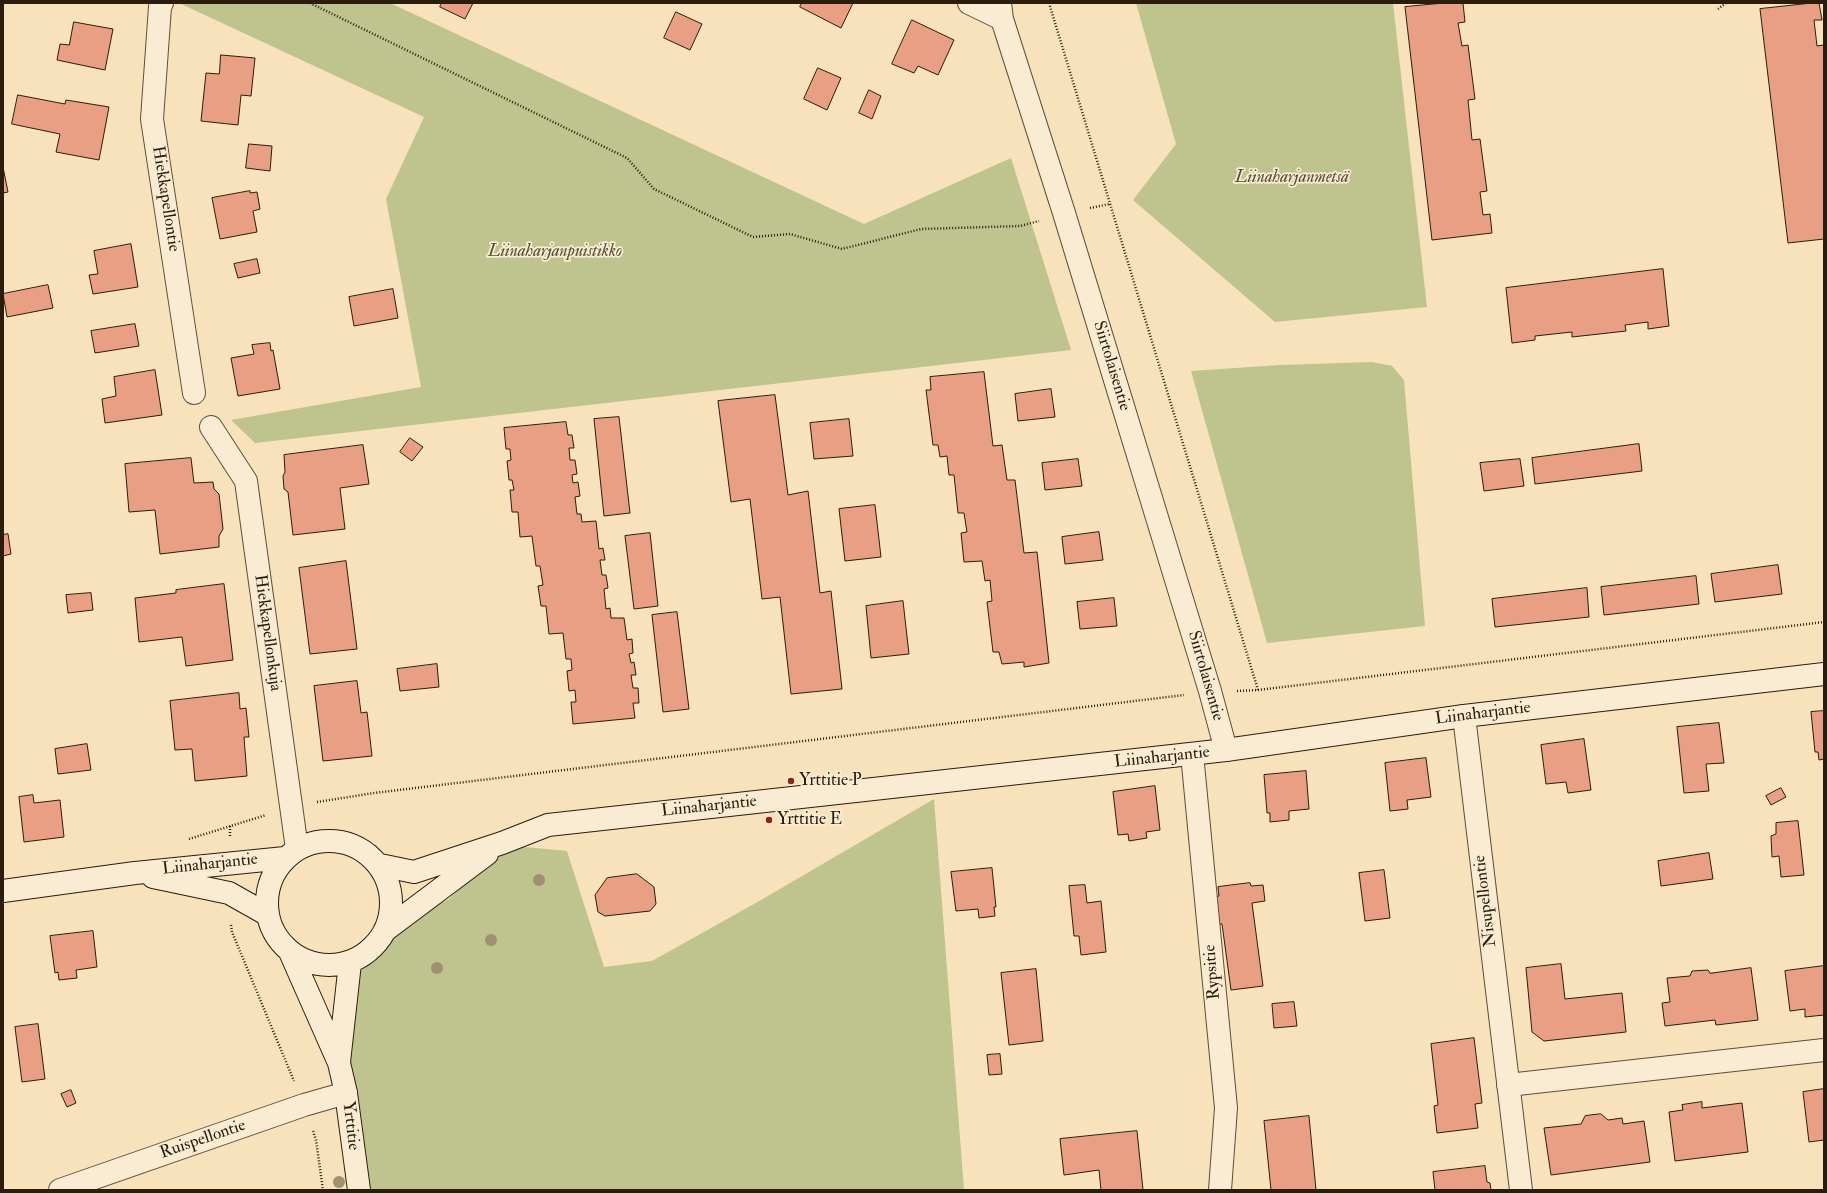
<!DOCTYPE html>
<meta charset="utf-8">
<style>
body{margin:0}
#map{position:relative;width:1827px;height:1193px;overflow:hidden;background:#f7e2bb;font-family:"IM FELL Double Pica",serif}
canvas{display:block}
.frame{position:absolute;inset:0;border:4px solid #2b1c0e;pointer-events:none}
</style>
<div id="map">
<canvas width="1827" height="1193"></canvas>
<div class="frame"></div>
</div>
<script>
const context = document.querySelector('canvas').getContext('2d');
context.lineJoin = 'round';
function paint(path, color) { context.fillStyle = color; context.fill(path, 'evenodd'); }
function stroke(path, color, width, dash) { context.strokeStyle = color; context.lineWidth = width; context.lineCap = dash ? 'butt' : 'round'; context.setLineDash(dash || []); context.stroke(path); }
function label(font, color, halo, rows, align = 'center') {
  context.font = font + ' "IM FELL Double Pica",serif'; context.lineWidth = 3.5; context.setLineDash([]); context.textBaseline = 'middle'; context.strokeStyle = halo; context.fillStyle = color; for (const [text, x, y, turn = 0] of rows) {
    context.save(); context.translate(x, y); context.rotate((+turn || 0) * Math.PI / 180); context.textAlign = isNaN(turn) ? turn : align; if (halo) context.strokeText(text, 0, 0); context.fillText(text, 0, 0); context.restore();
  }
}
paint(new Path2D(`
 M179,3h211l474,221 147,-66 60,192 -816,93 -24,-23 190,-33 -35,-188 38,-82z
 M1136,3h257l34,304 -152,15 -142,-122 43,-56z
 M1372,362l20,4 12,14 21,246 -158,17 -76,-272 89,-6z
 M934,799l30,391h-593l-25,-97 10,-125 33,-36 60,-33 55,-54 63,6 37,116 48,-6 109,-61z`), '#bfc38e');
const building = new Path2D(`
 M442,3h31l-8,16 -25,-12z
 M802,3h51l-12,25 -41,-21z
 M1444,3h19l2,19 -7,1 4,23 6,-1 7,54 -7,1 4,40 8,-1 7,52 -7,1 3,23 7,-1 2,19 -60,7 -27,-233z
 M1812,3h7l3,17h-8l3,26 7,-1v194l-36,4 -28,-234z
 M676,12l26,12 -12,26 -26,-12z
 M912,20l42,20 -16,35 -20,-9 -4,7 -22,-9z
 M74,22l39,7 -8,41 -48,-10 3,-16 9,1z
 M221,55l34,3 -4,38 -10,-1 -3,30 -37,-4 5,-48 13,1z
 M818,68l23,10 -14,32 -23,-11z
 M869,90l12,6 -9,23 -13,-6z
 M18,95l47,9 1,-4 43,7 -10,53 -43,-8 4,-18 -48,-10z
 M249,144l23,2 -2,25 -24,-3z
 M3,167l5,25 -5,1z
 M250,191v2l7,-1 3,17 -7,2 4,21 -37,7 -8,-41z
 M131,244l7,43 -45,7 -4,-19 9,-1 -4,-23z
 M257,259l3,14 -22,5 -4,-14z
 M1663,269l6,57 -21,3v-7l-23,3 1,6 -54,6v-5l-37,4v4l-23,3 -6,-55z
 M48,285l5,23 -46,9 -4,-23z
 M393,289l5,29 -44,8 -5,-29z
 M135,324l4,22 -44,7 -4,-22z
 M270,343l1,8 2,-1 7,39 -42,7 -7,-38 23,-4 -2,-9z
 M155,370l7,45 -57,8 -3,-24 14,-3 -2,-19z
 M984,372l9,74 9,-1 5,35h8l9,73 13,-1 12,111 -25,4v-5l-22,2 -3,-12h-6l-6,-50 5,-1 -2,-21 -5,1 -3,-20 -18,1 -3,-29 6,-1 -3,-19h-6l-4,-38h-5l-2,-19 -7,1 -2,-12h-5l-7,-55h5l-1,-13z
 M1051,389l4,28 -37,4 -3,-27z
 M775,395l13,100 20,-4 12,102 11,-2 11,98 -51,5 -11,-97 -18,2 -12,-100 -19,3 -13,-101z
 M619,417l11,96 -26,3 -10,-97z
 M849,419l4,37 -39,3 -4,-36z
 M566,422l2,13h4l2,13h-5l1,12h5l2,14 -5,1 1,8 5,-1 2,14 -5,1 2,17h4l1,8 14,-1 3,28 4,-1 2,12h-5l2,15h4l2,13 -4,1 2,20 4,-1 1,10h13l3,22 5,-1 1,14 -4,1 2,9 3,-1 2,13h-5l2,13h5l1,15h-6l2,15 -62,6 -2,-22h5l-1,-12 -6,1 -2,-20 5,-1 -1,-11h-5l-3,-26 -14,1 -3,-28h-5l-3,-20 5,-1 -3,-19h-4l-4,-30 -12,1 -2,-25h-6l-2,-22h4l-2,-10h-3l-2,-19 4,-1 -1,-11h-4l-2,-21z
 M410,438l13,9 -11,14 -12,-9z
 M1639,444l3,27 -107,13 -3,-26z
 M363,445l6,39 -29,4 5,41 -52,6 -5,-43 -4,-3 -1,-13 2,-4 -1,-17z
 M191,458l3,25 19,-1 1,7 5,5 4,35 -4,7v11l-59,7 -5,-44 -26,2 -4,-48z
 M1078,459l4,27 -37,4 -3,-27z
 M1520,459l4,27 -40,5 -4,-28z
 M875,505l6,52 -36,4 -6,-52z
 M1099,532l4,28 -38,4 -3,-27z
 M650,533l8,73 -24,3 -9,-73z
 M8,534l3,20 -8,2v-21z
 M346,561l11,88 -47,5 -11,-86z
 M1778,565l4,29 -67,8 -4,-28z
 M1696,576l3,28 -95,11 -3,-28z
 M224,584l9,76 -47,6 -4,-29 -43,5 -4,-44 41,-5v-3z
 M1587,588l2,29 -94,10 -3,-28z
 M91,593l2,17 -25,3 -2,-18z
 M1114,598l3,28 -37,3 -3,-27z
 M903,601l6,53 -38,4 -5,-52z
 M677,612l12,97 -26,3 -11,-97z
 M437,664l2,23 -39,4 -3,-22z
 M357,681l4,32 6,-1 5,44 -49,5 -9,-75z
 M239,693l1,16 6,-1 3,29h-5l3,39 -52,5 -3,-32 -17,1 -5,-49z
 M1824,711v48l-5,1 -1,-8h-3l-4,-40z
 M1719,723l5,40 -18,1 3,27 -25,2 -7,-66z
 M1584,739l7,51 -23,3 -2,-11 -20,2 -5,-39z
 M87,744l4,26 -33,4 -3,-25z
 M1426,758l5,39 -24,3 1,9 -18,2 -5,-48z
 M1306,771l3,38 -20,2v9l-19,2v-9h-3l-3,-38z
 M1155,786l5,44 -14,2 1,6 -18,3 -1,-7 -10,1 -5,-43z
 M1781,788l5,9 -15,8 -5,-9z
 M33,795l1,8 26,-3 4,37 -40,5 -5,-45z
 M1798,821l6,54 -23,2 -2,-21 -7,1 -1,-21 5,-2v-11z
 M1709,853l4,26 -52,7 -3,-25z
 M992,868l4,39h-2l1,9 -16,2 -1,-9 -22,2 -5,-39z
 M1384,870l6,48 -25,3 -6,-48z
 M637,874l17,13 2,17 -6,7 -45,5 -7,-4 -3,-17 12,-17z
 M1250,883l1,3 12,-1 2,16 -13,2 11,83 -32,4 -9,-66h-5l-3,-27 5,-1 -1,-9z
 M1085,885l2,18 14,-2 5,51 -25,3 -2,-19h-5l-5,-50z
 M93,931l4,36 -21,3 1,8 -18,2 -1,-8 -3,1 -5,-37z
 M1561,964l4,35 57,-6 4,39 -82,9 -12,-9 -6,-64z
 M1824,966v49l-19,2v-8l-15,2 -5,-40z
 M1751,968l7,52 -42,5 -1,-5 -50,6 -3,-23 8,-1 -3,-24 23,-2 2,-5 16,-1 2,3z
 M1036,969l7,72 -34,4 -8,-72z
 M1294,1002l3,24 -23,2 -2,-24z
 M38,1024l7,55 -23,3 -7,-55z
 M1474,1038l8,65 -7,1 3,24 -41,5 -3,-27 4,-1 -7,-61z
 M1000,1054l2,20 -13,1 -2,-20z
 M1824,1089v51l-15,2 -6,-50z
 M71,1090l5,13 -9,4 -6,-13z
 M1702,1102v6l40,-5 6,49 -73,9 -6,-49 14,-2 -1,-5z
 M1601,1114l7,6 14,-2 1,6 21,-3 6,41 -99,13 -7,-47 37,-4 4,-8z
 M1309,1116l7,74h-45l-7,-69z
 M1137,1131l6,59h-42l-2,-20 -35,5 -4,-36z
 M1485,1166l2,16 3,1 1,7h-56l-2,-18z`);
paint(building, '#e99f84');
stroke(building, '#2b1c0e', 1);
const street = new Path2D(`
 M162,3l-2,4 -8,112 42,274
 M969,3l33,16
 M1000,3l2,16 62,194 146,478 16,59
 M211,427l35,54 51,368
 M1464,716l57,474
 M1192,754l34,354 -6,82
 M1508,1085l316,-35
 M60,1190l244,-85 42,-12`);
const secondary = new Path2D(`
 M267 903a62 62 0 1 1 124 0a62 62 0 1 1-124 0Z
 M380,865l34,7 88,-29 46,-18 678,-75 238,-34 360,-42
 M153,877l76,16 39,22
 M3,891l132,-18 150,-15
 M387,929l100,-75
 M290,952l49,111 7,30 13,97
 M339,1062l11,-99`);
stroke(street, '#5e4e39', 24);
stroke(secondary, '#2b1c0e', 24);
stroke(new Path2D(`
 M310,3l317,155 27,31 99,48 37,-3 52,15 79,-20 99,-3 19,-5
 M1049,3l209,687
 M1718,9l8,-6
 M1090,208l20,-4
 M1237,691l21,-1 566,-68
 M317,802l57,-9 810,-98
 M230,826v12
 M189,839l77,-24
 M231,925l1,7 62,149
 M313,1131l3,9 7,50`), '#2b1c0e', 2.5, [1, 2]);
stroke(street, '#faecd3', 22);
stroke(secondary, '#faecd3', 22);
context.fillStyle = '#9f9171';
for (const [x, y] of [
 [539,880],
 [491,940],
 [437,968],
 [339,1182]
]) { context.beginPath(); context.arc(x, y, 6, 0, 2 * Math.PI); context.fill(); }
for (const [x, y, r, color] of [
 [791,781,4,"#8f2418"],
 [769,820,4,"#8f2418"]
]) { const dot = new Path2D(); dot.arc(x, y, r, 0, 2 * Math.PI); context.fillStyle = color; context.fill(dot); stroke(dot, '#faecd3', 1.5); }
label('italic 17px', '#574e34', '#faecd3', [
 ["Liinaharjanmetsä",1292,178],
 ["Liinaharjanpuistikko",555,252]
]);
label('17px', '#2b1c0e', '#faecd3', [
 ["Hiekkapellontie",165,199,81],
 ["Siirtolaisentie",1111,366,73],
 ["Hiekkapellonkuja",267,633,82],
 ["Siirtolaisentie",1205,676,74],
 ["Liinaharjantie",1483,714,-7],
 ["Liinaharjantie",1162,758,-6],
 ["Liinaharjantie",709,807,-6],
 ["Liinaharjantie",210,865,-6],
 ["Nisupellontie",1486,901,-97],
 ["Rypsitie",1213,972,-95],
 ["Yrttitie",350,1126,83],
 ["Ruispellontie",203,1140,-19]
]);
label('17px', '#2b1c0e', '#faecd3', [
 ["Yrttitie P",799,781],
 ["Yrttitie E",777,820]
], 'left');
</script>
